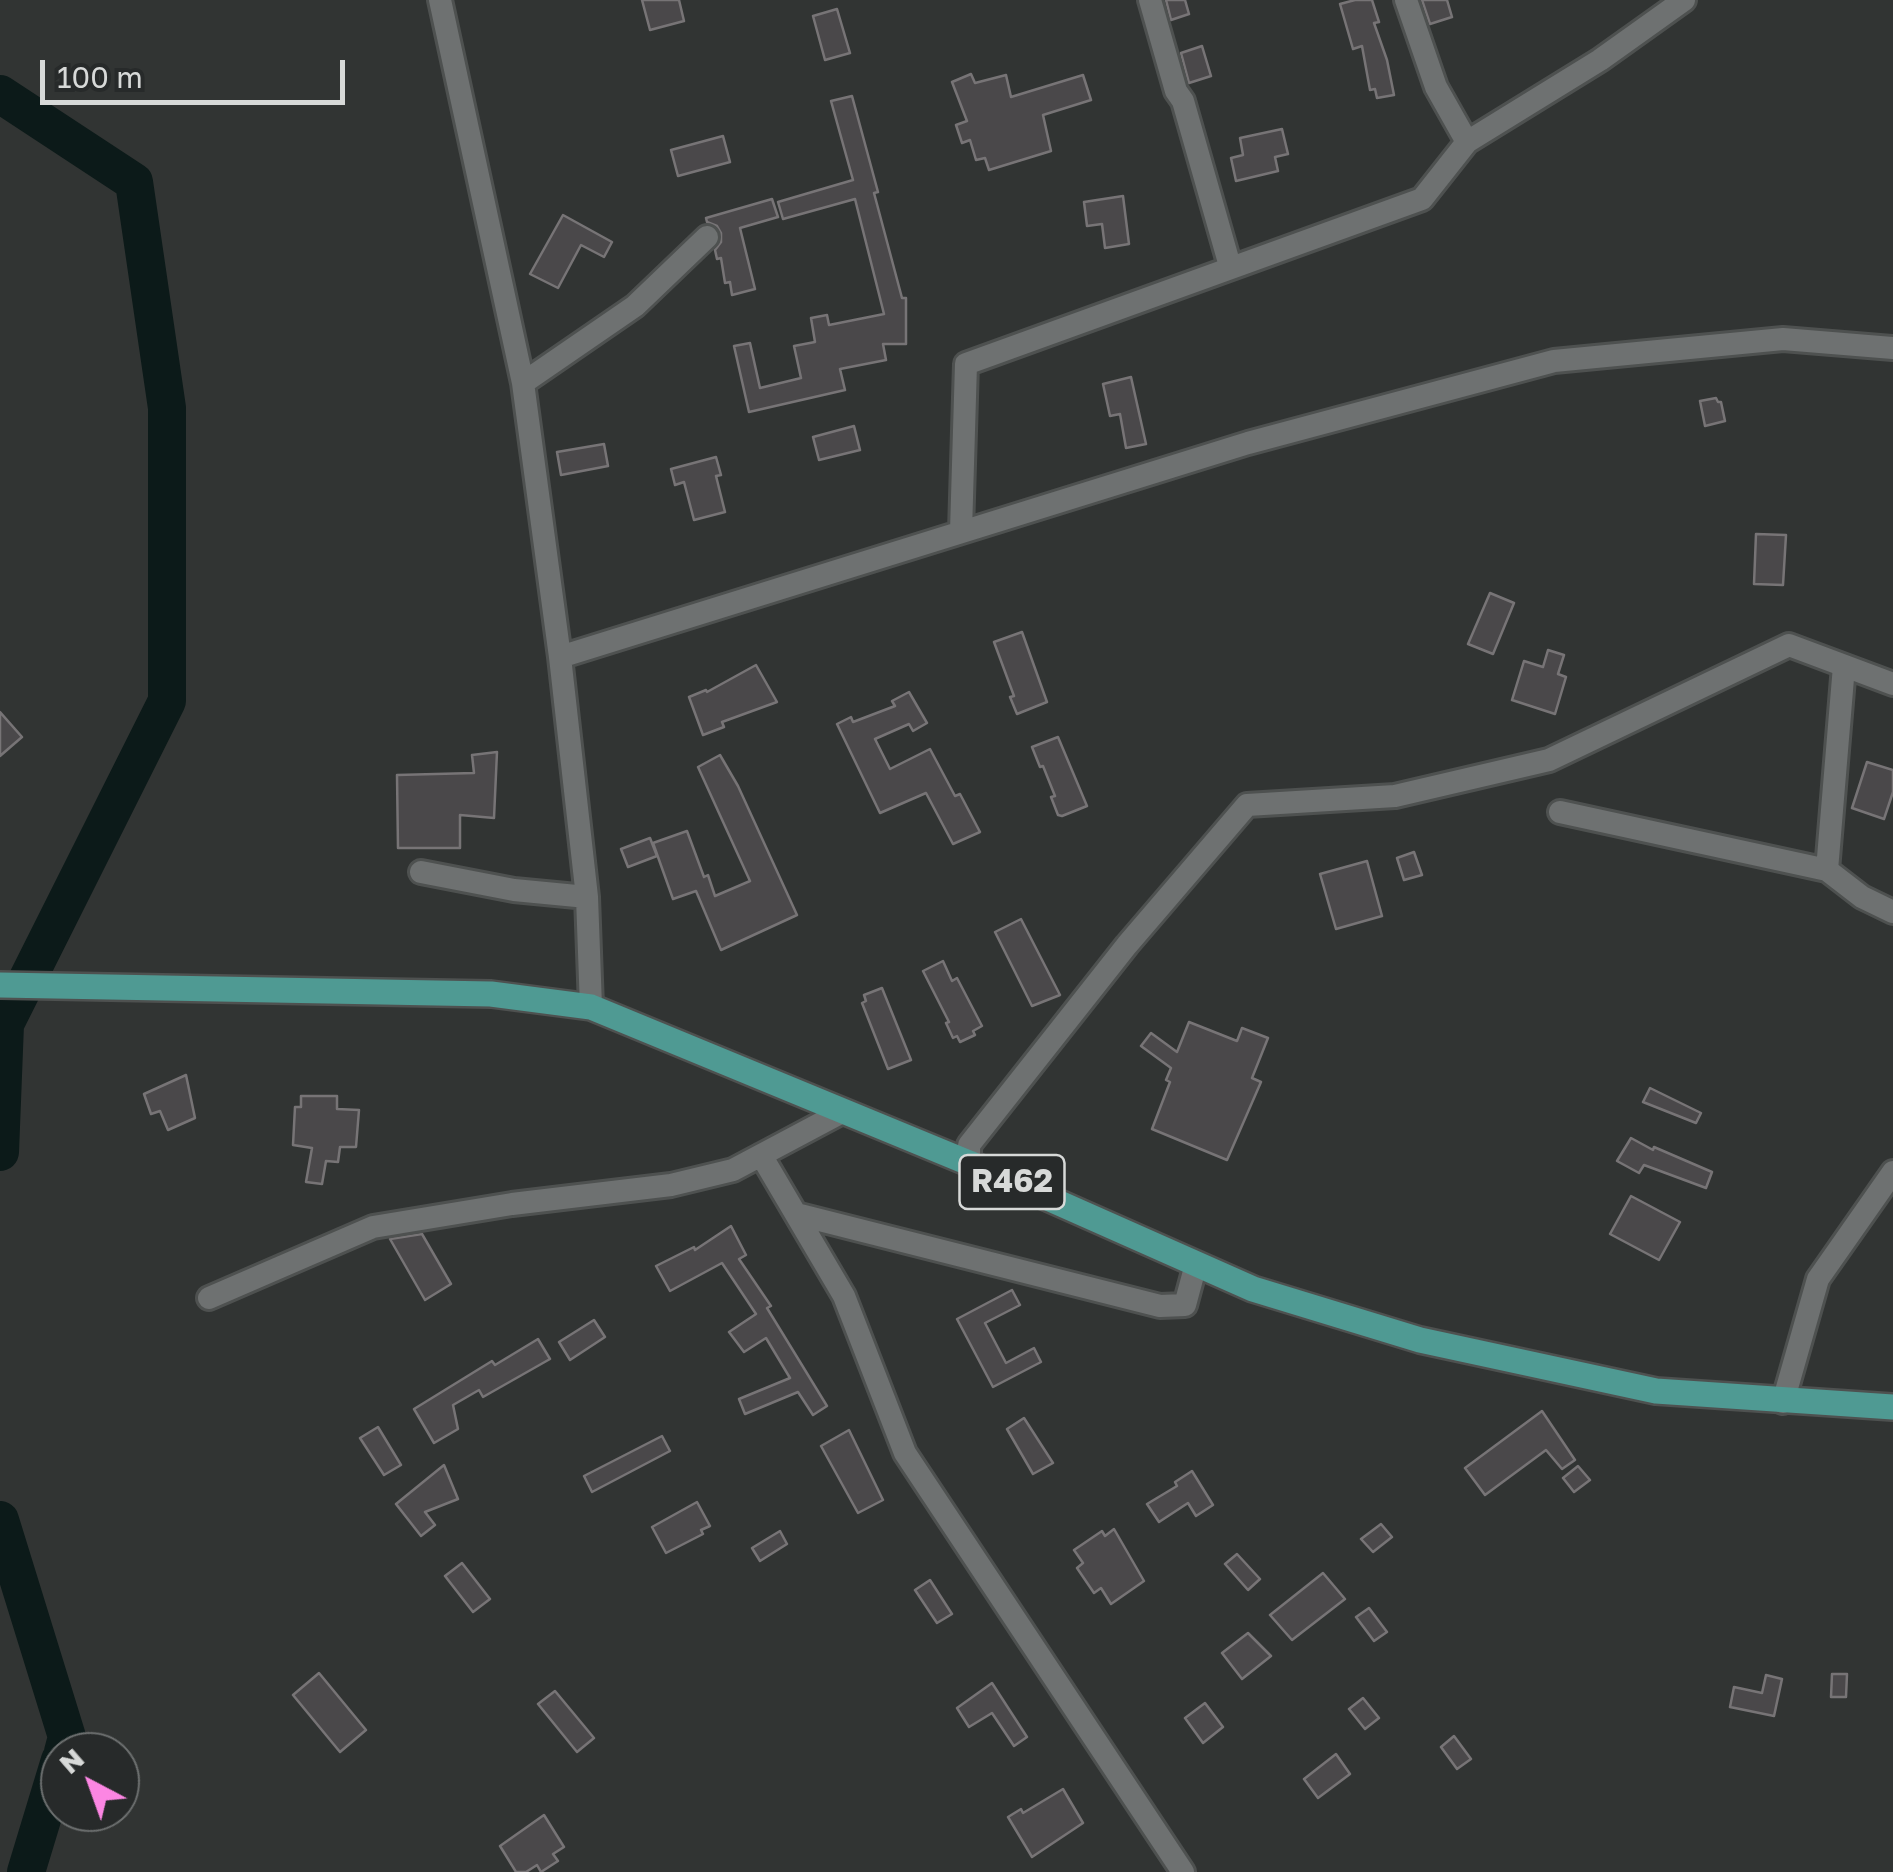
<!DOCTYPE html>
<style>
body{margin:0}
#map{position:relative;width:1893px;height:1872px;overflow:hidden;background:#313433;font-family:"Golos Text",sans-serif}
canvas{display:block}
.north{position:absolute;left:40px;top:1732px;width:100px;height:100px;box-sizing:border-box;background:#272a2a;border:2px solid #6d7070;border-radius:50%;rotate:319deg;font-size:28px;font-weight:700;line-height:40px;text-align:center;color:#d7d9d8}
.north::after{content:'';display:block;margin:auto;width:35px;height:45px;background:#fc86e3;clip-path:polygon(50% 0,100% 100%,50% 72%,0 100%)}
.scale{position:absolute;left:40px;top:60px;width:305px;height:45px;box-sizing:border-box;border:5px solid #d7d9d8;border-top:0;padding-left:12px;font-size:30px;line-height:35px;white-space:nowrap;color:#d7d9d8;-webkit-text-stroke:8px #272a2a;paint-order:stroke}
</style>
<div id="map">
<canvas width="1893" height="1872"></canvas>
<div class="north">N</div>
<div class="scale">100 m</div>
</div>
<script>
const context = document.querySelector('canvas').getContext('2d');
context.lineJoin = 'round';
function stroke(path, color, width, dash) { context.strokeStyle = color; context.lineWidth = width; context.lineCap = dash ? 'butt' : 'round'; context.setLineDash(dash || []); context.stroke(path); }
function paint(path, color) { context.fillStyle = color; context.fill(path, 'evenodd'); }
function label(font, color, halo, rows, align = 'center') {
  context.font = font + ' "Golos Text",sans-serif'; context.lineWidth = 10; context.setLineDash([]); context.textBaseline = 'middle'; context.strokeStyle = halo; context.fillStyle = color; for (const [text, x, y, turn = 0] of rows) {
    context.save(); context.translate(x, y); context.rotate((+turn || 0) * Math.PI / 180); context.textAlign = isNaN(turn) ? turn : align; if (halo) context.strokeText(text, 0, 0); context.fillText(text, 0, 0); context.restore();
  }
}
stroke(new Path2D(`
 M0,94l134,88 33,226v293l-162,323 -5,128
 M0,1520l67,217 -4,15
 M26,1872l34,-112`), '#0c1a19', 38);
const building = new Path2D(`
 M642,0h37l5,21 -34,9z
 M1166,0h19l4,14 -18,6z
 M1355,0h17l7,22 -5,1 13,37 7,35 -17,3 -2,-9 -5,1 -8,-44 -9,3 -13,-45z
 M1422,0h25l5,17 -22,7z
 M837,9l13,44 -25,7 -12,-44z
 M1202,46l9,30 -22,7 -8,-30z
 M971,74l4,9 31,-8 5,22 72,-22 8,25 -48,15 8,36 -62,19 -4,-12 -9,2 -6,-20 -8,3 -6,-18 11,-4 -15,-39z
 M852,96l26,96 -4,1 28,105h4v46h-23l3,16 -46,9 5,21 -96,22 -15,-66 16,-3 10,45 41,-10 -7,-32 21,-4 -4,-24 16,-3 2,10 55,-11 -29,-115 -72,20 -5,-17 75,-22 -22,-79z
 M1282,129l6,25 -13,3 3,14 -42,10 -5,-23 12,-3 -3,-17z
 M723,136l7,26 -52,14 -7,-26z
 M1123,196l6,48 -24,4 -3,-24 -15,2 -3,-24z
 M772,199l6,18 -38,11 15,61 -23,6 -2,-13 -5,1 -4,-25 -4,1 -2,-9 6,-8v-9l-4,-7 -10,-4 -1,-4z
 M563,215l49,27 -8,15 -23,-12 -23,43 -28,-14z
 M1131,377l15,67 -20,4 -6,-34 -10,2 -7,-32z
 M1716,398l2,4h3l4,19 -20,5 -5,-25z
 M854,426l6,24 -41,10 -6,-23z
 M604,444l4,22 -47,9 -4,-23z
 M716,457l5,18 -5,1 9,36 -31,8 -10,-38 -9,3 -4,-16z
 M1756,534l30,1 -3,50 -29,-1z
 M1490,593l24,10 -21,51 -25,-10z
 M1022,632l25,70 -30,12 -7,-17 4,-1 -20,-54z
 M1548,650l16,5 -6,19 8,3 -11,37 -43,-14 12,-39 19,6z
 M756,665l21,37 -55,20 2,5 -21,8 -14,-38 17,-7 1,2z
 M909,692l18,31 -14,8 -4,-7 -34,15 15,30 40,-20 25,47 5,-2 20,38 -27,12 -27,-51 -46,20 -43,-89 14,-7 2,5 42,-16 -3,-5z
 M0,712l22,25 -22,19z
 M1058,737l29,69 -25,10 -4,-1 -7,-18 4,-1 -12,-30 -3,1 -8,-20z
 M497,752l-3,66 -34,-3v33h-62l-1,-73 77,-2 -2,-18z
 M720,755l18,31 59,129 -76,35 -25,-59 -23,8 -20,-56 34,-12 17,46 4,-2 7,21 35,-15 -52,-114z
 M1867,762l26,8v22l-9,27 -32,-11z
 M650,838l7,18 -29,11 -7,-18z
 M1414,852l8,23 -18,5 -7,-22z
 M1367,861l15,55 -46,13 -16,-55z
 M1021,919l39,76 -28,11 -37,-74z
 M943,961l9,20 5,-3 25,48 -9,5 2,4 -15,7 -3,-6 -4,2 -7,-15 3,-1 -26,-51z
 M882,988l29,72 -23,9 -26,-66 4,-2 -2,-6z
 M1189,1022l48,19 5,-13 26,10 -16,40 9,4 -34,78 -75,-31 18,-47 -4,-2 5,-12 -30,-22 10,-13 26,19z
 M186,1075l9,43 -27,12 -8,-19 -9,3 -7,-20z
 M1650,1088l51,25 -5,10 -53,-21z
 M301,1096h36v13l22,1 -3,37h-16l-2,15 -12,-1 -4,23 -16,-2 6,-34 -19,-3 2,-38h6z
 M1631,1138l22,12 1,-3 58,25 -6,16 -62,-23 -5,8 -22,-12z
 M1631,1196l49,26 -21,38 -49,-26z
 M731,1226l15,29 -7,4 32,47 -4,2 60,98 -14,9 -15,-23 -53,22 -6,-15 51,-21 -24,-40 -22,14 -15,-20 27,-18 -34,-51 -52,28 -14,-25 38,-19 1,3z
 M422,1234l29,50 -26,16 -35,-61z
 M1012,1290l8,15 -35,18 21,40 28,-15 7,14 -48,25 -36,-68z
 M594,1320l11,17 -35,23 -11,-18z
 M538,1339l12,20 -67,38 -4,-7 -26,15 5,24 -24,14 -20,-34 78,-48 3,4z
 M1542,1411l33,49 -13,9 -16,-19 -61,45 -20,-27z
 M1024,1418l29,45 -20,11 -26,-45z
 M378,1427l23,38 -17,10 -24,-37z
 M849,1430l34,70 -25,13 -37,-67z
 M662,1436l8,15 -78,41 -8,-16z
 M444,1465l14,34 -33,13 10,13 -14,11 -25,-32z
 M1578,1466l12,14 -16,12 -11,-14z
 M1192,1471l21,34 -17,11 -8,-13 -29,19 -12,-18 30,-18 -2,-4z
 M697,1502l13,24 -9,4 2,4 -37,19 -14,-26z
 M1381,1524l11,13 -19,15 -12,-13z
 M1114,1529l30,52 -33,23 -10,-16 -7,5 -17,-25 6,-5 -9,-13 28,-19 3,5z
 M780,1531l7,13 -27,17 -8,-13z
 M1237,1554l23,25 -12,11 -23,-26z
 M462,1563l28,36 -17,13 -28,-36z
 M1323,1573l22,26 -53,41 -22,-25z
 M930,1580l22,34 -15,9 -22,-33z
 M1369,1608l18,24 -13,9 -18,-24z
 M1248,1633l23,23 -29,23 -20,-26z
 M319,1673l47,57 -26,22 -47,-57z
 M1832,1674h15l-1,23h-15z
 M1766,1675l16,4 -8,37 -44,-9 4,-20 28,6z
 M992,1683l35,54 -13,9 -22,-33 -23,14 -12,-19z
 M555,1691l39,47 -17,14 -39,-48z
 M1363,1698l16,20 -14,11 -16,-20z
 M1205,1703l18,24 -20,16 -18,-25z
 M1454,1736l17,23 -14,10 -16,-22z
 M1336,1754l14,20 -32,24 -14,-19z
 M1063,1789l20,34 -51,34 -24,-40 13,-8 2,4z
 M544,1815l20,32 -11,7 5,7 -17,11 -4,-7 -11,7h-10l-16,-26z`);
paint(building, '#4a484a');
stroke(building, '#777476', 2.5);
const minor = new Path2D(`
 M440,0l83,383 37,274 27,240 4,110
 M1150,0l26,91 7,10 47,165
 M1406,0l30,87 31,55
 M523,383l112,-77 72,-69
 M961,531l5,-167 456,-165 45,-57 133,-82 84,-60
 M560,657l688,-214 306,-82 229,-22 110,9
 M1560,812l267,58 35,27 31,15
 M1827,870l17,-204
 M421,872l93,18 73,7
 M761,1155l83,141 61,157 278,419
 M969,1163v-18l158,-200 120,-140 148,-9 154,-36 240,-115 104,39
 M796,1214l364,92 25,-1 11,-41
 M209,1298l164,-71 139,-23 159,-19 62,-15 111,-59
 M1783,1402l35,-123 75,-107`);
const major = new Path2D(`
 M0,985l491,9 100,13 378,156 284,126 167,51 236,51 237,16`);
stroke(minor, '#4e5150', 28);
stroke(major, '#4e5150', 30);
stroke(minor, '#6e7171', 22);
stroke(major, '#4f9a93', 25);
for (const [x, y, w] of [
 [1012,1182,105]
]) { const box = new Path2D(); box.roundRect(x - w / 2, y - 27, w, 54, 8); context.fillStyle = '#272a2a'; context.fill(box); stroke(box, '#d7d9d8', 2.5); }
label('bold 32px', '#d7d9d8', null, [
 ["R462",1012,1182]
]);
</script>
